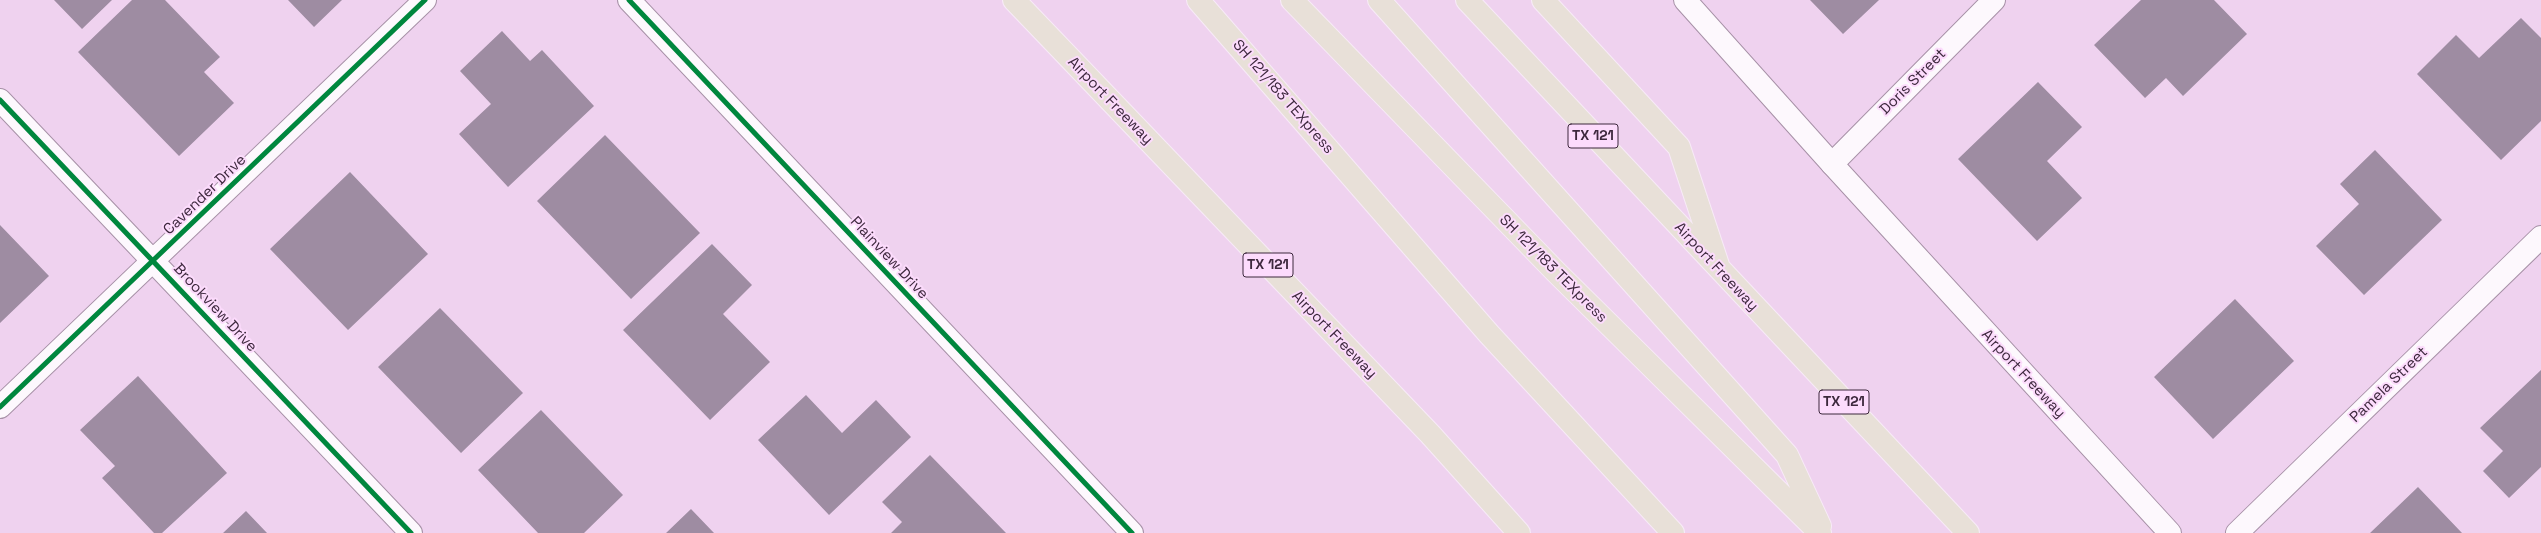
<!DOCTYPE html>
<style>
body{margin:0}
canvas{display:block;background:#efd2ef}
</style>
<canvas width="2541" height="533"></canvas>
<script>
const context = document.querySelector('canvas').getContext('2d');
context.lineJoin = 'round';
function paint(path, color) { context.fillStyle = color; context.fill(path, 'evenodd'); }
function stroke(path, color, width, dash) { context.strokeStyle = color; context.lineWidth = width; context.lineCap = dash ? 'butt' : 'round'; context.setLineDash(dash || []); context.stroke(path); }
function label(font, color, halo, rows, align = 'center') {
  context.font = font + ' "Space Grotesk",sans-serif'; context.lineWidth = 4; context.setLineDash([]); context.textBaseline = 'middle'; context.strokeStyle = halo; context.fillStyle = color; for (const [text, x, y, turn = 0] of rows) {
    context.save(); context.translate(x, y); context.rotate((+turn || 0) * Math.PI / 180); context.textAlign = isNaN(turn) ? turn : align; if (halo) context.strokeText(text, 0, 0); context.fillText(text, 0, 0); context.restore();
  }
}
paint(new Path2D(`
 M54,0h58l-30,29z
 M132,0h33l55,57 -16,15 30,31 -55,53 -101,-104z
 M288,0h54l-28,27z
 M1810,0h69l-36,34z
 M2141,0h73l33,34 -64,62 -17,-18 -21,20 -51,-53z
 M2521,18l20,20v83l-40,39 -84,-86 39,-39 23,23z
 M502,31l28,30 12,-11 52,56 -86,81 -49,-53 32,-30 -31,-33z
 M2038,82l44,45 -35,34 35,37 -45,43 -79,-82z
 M605,135l95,98 -69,66 -94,-98z
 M2375,150l67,70 -78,75 -48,-49 43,-42 -19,-20z
 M350,172l78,82 -80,76 -78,-81z
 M0,225l49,51 -49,47z
 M712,244l40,41 -29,29 47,48 -60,58 -87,-90z
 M2235,299l59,62 -81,78 -59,-62z
 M440,308l83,85 -62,60 -83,-86z
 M2541,370v97l-32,31 -26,-27 20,-20 -23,-23z
 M138,376l89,97 -65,60h-8l-52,-55 13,-12 -35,-36z
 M806,395l36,38 34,-33 35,37 -82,78 -71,-75z
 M541,410l82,85 -39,38h-46l-60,-63z
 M930,455l76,78h-115l11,-11 -20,-20z
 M2418,487l44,46h-92z
 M691,509l23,24h-48z
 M246,511l21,22h-44z`), '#9e8ca2');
const street = new Path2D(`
 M629,0l503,533
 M0,100l411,433
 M1832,164l162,-164
 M0,407l425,-407
 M2237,533l304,-296`);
const secondary = new Path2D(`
 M1685,0l147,164 338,369`);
const highway = new Path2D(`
 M1014,0l416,434 89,99
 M1198,0l291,334 184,199
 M1292,0l264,272 264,261
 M1379,0l408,455 33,71
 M1467,0l501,533
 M1543,0l136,147 39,118`);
stroke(street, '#a791a7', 24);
stroke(secondary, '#a791a7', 24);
stroke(highway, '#f8ebf8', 24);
stroke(street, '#fdf8fd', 22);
stroke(secondary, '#fdf8fd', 22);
stroke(highway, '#e8e0d8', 22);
stroke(new Path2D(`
 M629,0l503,533
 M0,100l411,433
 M0,407l425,-407`), '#00873e', 5);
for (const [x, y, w] of [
 [1593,136,50],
 [1268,265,50],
 [1844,402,50]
]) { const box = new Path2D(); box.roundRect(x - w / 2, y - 12, w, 24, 3); context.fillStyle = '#fcdbfc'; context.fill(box); stroke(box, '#3d283d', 1); }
label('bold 14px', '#3d283d', null, [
 ["TX 121",1593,136],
 ["TX 121",1268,265],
 ["TX 121",1844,402]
]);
label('15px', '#3d283d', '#fcdbfc', [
 ["Doris Street",1913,82,-45],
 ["SH 121/183 TEXpress",1283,97,49],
 ["Airport Freeway",1110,101,46],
 ["Cavender Drive",205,195,-44],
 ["Plainview Drive",889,258,47],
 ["Airport Freeway",1716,267,47],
 ["SH 121/183 TEXpress",1553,269,45],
 ["Brookview Drive",215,308,47],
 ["Airport Freeway",1334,335,46],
 ["Airport Freeway",2023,374,47],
 ["Pamela Street",2389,385,-44]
]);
</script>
